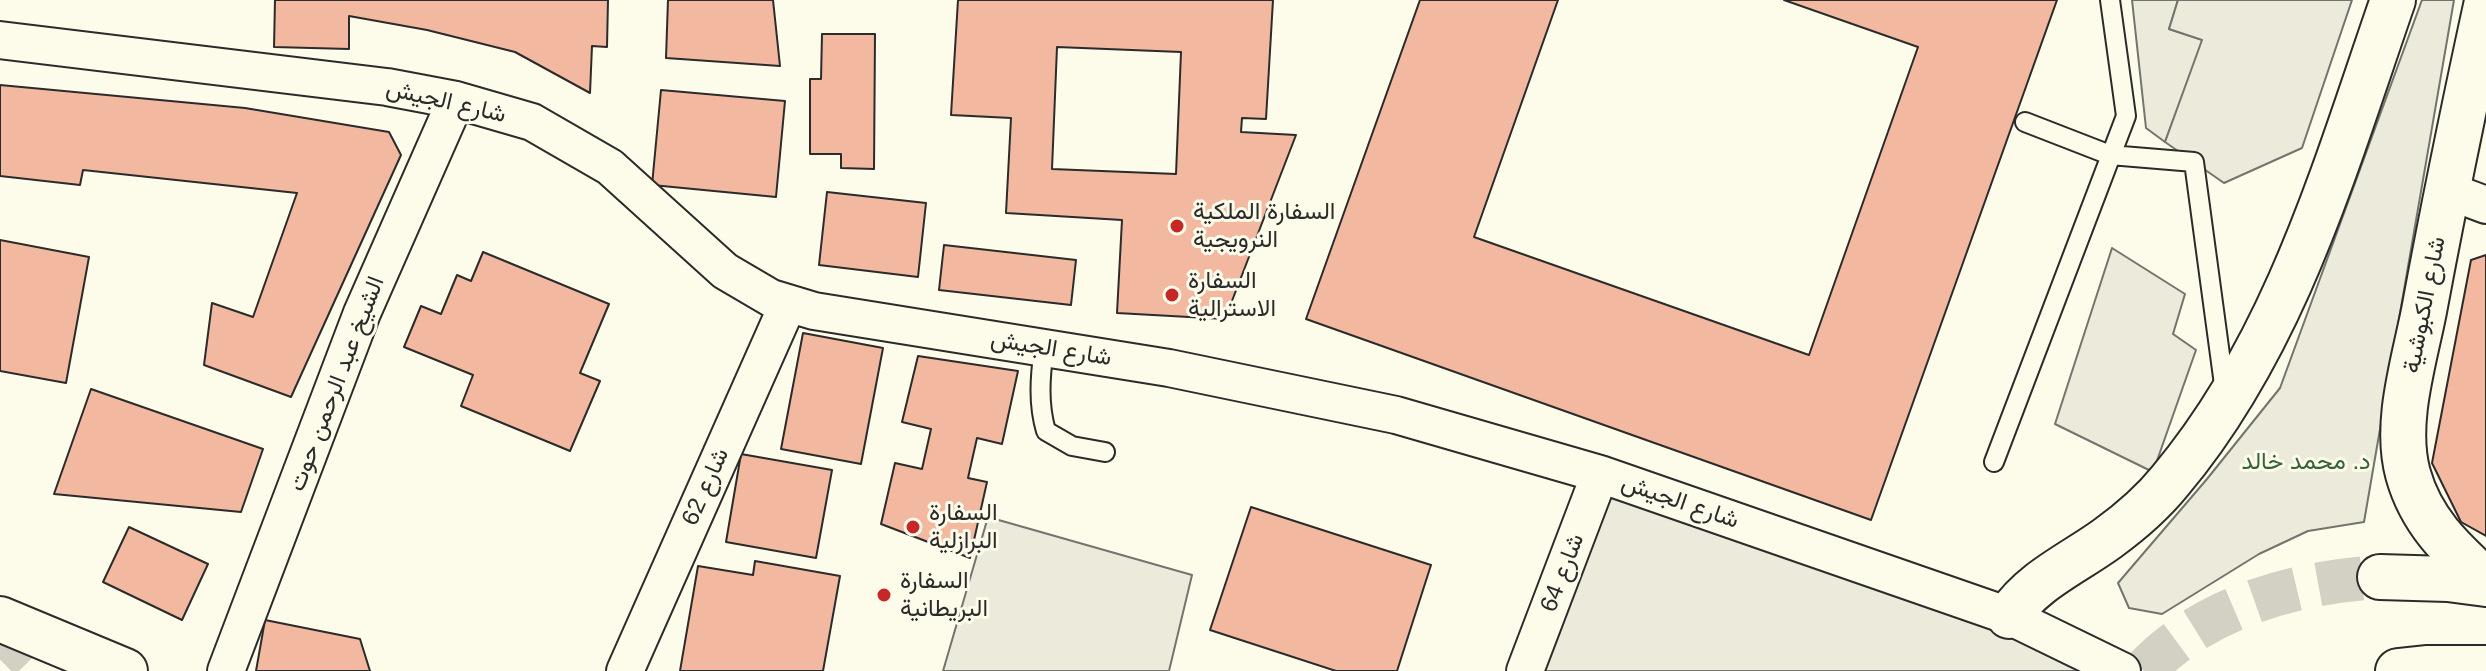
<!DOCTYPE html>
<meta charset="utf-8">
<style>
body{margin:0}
canvas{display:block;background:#fdfbea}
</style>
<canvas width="2486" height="671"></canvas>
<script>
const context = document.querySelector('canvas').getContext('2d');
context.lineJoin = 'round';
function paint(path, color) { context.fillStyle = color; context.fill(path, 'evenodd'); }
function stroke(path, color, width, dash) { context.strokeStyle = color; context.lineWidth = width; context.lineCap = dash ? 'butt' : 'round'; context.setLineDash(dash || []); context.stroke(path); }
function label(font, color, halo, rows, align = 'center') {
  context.font = font + ' Helvetica,Vazirmatn,sans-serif'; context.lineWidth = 6; context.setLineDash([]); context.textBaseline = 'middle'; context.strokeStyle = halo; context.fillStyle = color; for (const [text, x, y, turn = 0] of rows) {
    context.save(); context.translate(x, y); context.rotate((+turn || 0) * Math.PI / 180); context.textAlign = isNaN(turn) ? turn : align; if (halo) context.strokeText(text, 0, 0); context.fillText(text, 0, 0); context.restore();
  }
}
const green = new Path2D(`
 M2132,0h46l-9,29 34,11 -38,102 -19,-14z
 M2422,0h32l-90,522 -56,9 -49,23 -97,60 -33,-6 -11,-25 89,-104 73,-91z
 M1612,492l500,175 -34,4h-536z`);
paint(green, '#ecebdb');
stroke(green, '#74746e', 2);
const parking = new Path2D(`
 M2178,0h174l-50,148 -78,35 -59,-41 37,-102 -33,-11z
 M2112,248l73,46 -12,40 23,16 -43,122 -98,-48z
 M988,517l204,58 -23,96h-226z`);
paint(parking, '#eceadb');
stroke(parking, '#74746e', 2);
const building = new Path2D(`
 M275,0h333l-1,47 -15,-1 -2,47 -75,-41 -88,-22 -78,-14v33l-75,-2z
 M668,0h105l7,66 -114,-8z
 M958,0h315l-7,119 -24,-1 -1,14 55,3 -71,184 -108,-6 5,-93 -116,-7 5,-95 -60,-3zM1057,47l124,5 -5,122 -124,-5z
 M1420,0h138l-84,237 335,118 109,-308 -134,-47h273l-186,520 -565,-201z
 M822,34h53l-1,135 -33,-1v-14h-31v-75h11z
 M0,85l245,23 144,24 12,23 -110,242 -87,-32 8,-62 41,14 44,-124 -214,-23 -3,15 -80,-9z
 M661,90l124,11 -9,96 -124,-12z
 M827,192l99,11 -8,74 -99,-12z
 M0,240l89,17 -23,126 -66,-12z
 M944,245l132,15 -5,45 -132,-15z
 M483,252l126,52 -29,69 20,8 -30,70 -109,-45 12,-31 -69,-28 17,-41 20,8 16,-39 14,6z
 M2486,255v281l-25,-14 -29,-59 39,-203z
 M803,333l80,15 -22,116 -80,-15z
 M918,356l100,15 -16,73 -25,-6 -9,40 19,4 -17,76 -89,-34 14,-61 27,6 9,-40 -29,-7z
 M91,389l172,60 -22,63 -187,-18z
 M741,454l91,16 -16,88 -90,-16z
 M1251,507l180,58 -34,106h-61l-126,-41z
 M129,527l79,37 -26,56 -79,-38z
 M755,561l85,15 -17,95h-143l18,-105 55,9z
 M265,620l95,19 10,32h-114z`);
paint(building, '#f2b8a0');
stroke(building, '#2b2b2b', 2);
stroke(new Path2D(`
 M0,628l42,43
 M2144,671c59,-64 152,-89 236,-94`), '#d3d1c4', 44, [44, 22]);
const lane = new Path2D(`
 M2025,122l85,33 84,7 31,230
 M1044,348c-4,29 -6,56 2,83l26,15 33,6
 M1994,462l132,-346 -16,-116`);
const street = new Path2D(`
 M0,40l387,47 69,13 76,22 78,45 115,104 46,27 43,13 355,57 227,47 204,59 409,142 113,55
 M2446,190l40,15
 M226,671l136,-358 94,-213
 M625,671l163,-367
 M1525,671l75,-197`);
const secondary = new Path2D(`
 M2486,6c-22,101 -43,203 -62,305 -10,51 -30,112 -16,163 13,47 43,75 78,107
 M2009,616c24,-36 65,-53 99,-78 22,-16 45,-36 62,-57 116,-138 165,-314 223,-481
 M0,619l125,52
 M2398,671l28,-3h60`);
const highway = new Path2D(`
 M2380,577l68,2 38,5`);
stroke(lane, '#2b2b2b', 22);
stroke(street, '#2b2b2b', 40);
stroke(secondary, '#2b2b2b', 48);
stroke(highway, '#2b2b2b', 48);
stroke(lane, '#fdfbea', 18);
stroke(street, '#fdfbea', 36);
stroke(secondary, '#fdfbea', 44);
stroke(highway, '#fdfbea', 44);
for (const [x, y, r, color] of [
 [1177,226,8,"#c62828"],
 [1172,295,8,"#c62828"],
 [913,527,8,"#c62828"],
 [884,595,8,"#c62828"]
]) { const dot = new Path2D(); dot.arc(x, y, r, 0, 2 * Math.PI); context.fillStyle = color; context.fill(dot); stroke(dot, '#fdfbea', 3); }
label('24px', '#2b2b2b', '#fdfbea', [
 ["شارع الجيش",446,102,13],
 ["شارع الكبوشية",2425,305,-79],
 ["شارع الجيش",1051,349,9],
 ["الشيخ عبد الرحمن حوت",337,384,-69],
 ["شارع 62",706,487,-66],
 ["شارع الجيش",1680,502,19],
 ["شارع 64",1563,573,-69]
]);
label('24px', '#2b2b2b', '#fdfbea', [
 ["السفارة الملكية",1193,212],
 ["النرويجية",1193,240],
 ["السفارة",1188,281],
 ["الاسترالية",1188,309],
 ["السفارة",929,513],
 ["البرازلية",929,541],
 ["السفارة",900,581],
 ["البريطانية",900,609]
], 'left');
label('24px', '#34623c', '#fdfbea', [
 ["د. محمد خالد",2306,462]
]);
</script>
